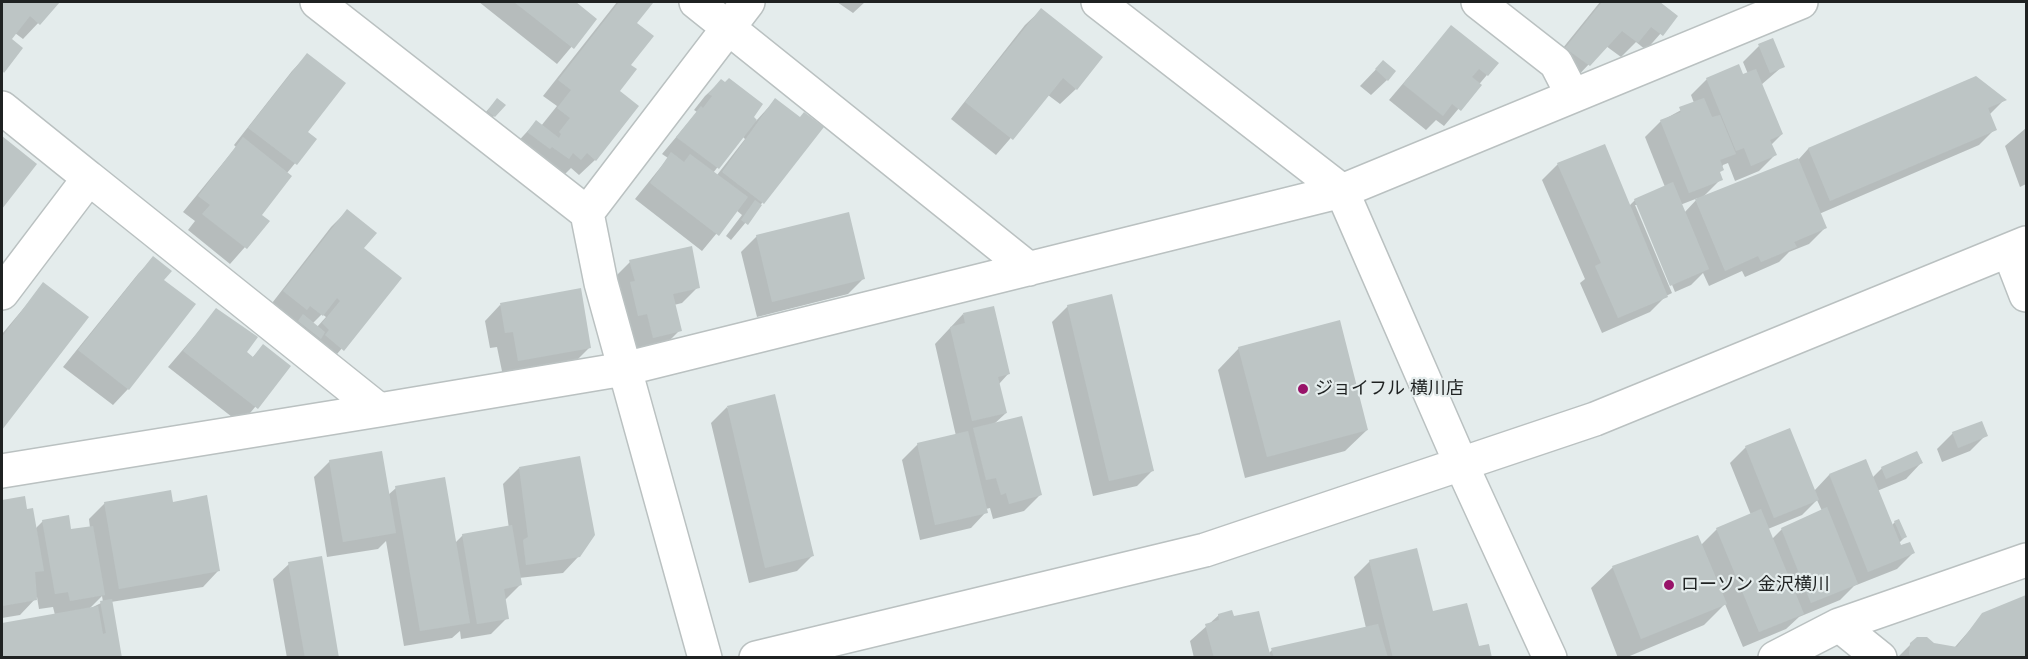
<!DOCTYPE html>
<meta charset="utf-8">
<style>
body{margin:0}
#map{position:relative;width:2028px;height:659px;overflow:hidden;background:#e4ecec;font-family:Lora,serif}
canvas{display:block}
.frame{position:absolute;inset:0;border:3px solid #1f2222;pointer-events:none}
</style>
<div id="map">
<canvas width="2028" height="659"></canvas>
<div class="frame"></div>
</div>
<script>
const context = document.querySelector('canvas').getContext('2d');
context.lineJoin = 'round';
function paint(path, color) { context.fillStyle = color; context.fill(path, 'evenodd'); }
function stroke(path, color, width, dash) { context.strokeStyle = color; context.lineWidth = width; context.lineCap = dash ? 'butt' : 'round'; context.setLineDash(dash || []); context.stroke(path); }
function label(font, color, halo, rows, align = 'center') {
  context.font = font + ' Lora,"Noto Sans JP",serif'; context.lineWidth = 4.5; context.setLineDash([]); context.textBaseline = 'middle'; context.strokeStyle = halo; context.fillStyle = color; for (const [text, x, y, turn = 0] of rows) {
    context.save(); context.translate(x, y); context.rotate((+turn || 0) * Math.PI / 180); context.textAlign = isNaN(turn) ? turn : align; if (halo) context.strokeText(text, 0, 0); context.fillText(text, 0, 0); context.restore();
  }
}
paint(new Path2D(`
 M2,2h56l-35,37 -8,-6 -5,6 11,9 -19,25z
 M479,2h94l22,17 -38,45z
 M617,2l34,1 -16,20 -17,68 -23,69 -16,15 -8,-7 -6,6 -8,-6 -5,6 -40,-26 24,-26 5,4 16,-20 -14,-10z
 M837,2h28l-12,11z
 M1600,2h58l18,14 -30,34 -10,-8 -15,15 -15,-11 -33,35 -23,-17z
 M1041,10l35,79 -16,15 -12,-9 -52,60 -45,-36 74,-94z
 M1451,27l46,36 -53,63 -8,-6 -10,10 -37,-30z
 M1759,46l24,20 -22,19 21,49 -11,11 4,10 -16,16 -24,10 -7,-18 -5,2 -4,8 2,6 -18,18 96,-38 9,-10 168,-71 28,22 -15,15 6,14 -16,16 -160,69 6,14 -16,16 -20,8 -10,10 -34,15 -3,-6 -33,15 -6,-13 -12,12 -16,7 -36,-87h-4l37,88 -6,3 -16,16 -48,21 -22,-50 5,-4 -43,-99 16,-16 71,42 6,-6 30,-13 -20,-50 16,-16 33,-18 -3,-8 16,-16 41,-5 -5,-12zM1698,198l-14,15 -4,-8z
 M307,55l-1,78 9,6 -28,34 -27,42 8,6 -38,43 -42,-34 7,-9 -12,-9 53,-65 -2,-2 58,-74z
 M1383,62l4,18 -16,15 -11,-9z
 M721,81l35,40 19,-21 -13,103 -31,37 -5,-4 16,-21 -6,-5 -34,41 -67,-52 33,-41 -6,-4 35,-42 -3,-2 11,-14zM742,136l3,3 -28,36 -4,-2z
 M497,100l-3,16 -15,16 3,-16z
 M2026,128v56l-6,3 -15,-41z
 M2,138l33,26 -33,42z
 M347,211l15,38 38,30 -73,87 -58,-59 62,-80zM322,314l4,3 -9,10 -5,-3z
 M757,236l107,42 -16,16 -91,23 -16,-65z
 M153,258l9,23 -34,108 -15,16 -50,-38 75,-93z
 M630,262l68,25 -16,16 -8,2 6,25 -16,16 -27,7 -6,-24 -8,2 -9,-53z
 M44,284l43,33 -85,111v-94z
 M500,305l90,42 -16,16 -71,13 -6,-29 -7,1 -5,-27z
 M1068,306l85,164 -16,16 -44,10 -41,-174z
 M217,310l28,42 7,6 11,-12 26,20 -48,58 -73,-57z
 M963,314l46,59 -10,11 7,29 -13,12 47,70 -16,16 -31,8 -3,-11 -4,1v3l-15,16 -51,12 -18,-80 16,-16 38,-8 -21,-92z
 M1239,348l128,82 -22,21 -100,27 -27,-108z
 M727,407l86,148 -16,16 -48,12 -38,-160z
 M1953,433l33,2 -16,16 -28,11 -5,-13z
 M1746,447l68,44 15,-16 36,-14 7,17 10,-10 39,-5 -15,16 -29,12 14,35 4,-4 10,15 -7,7 15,9 -16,16 -43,17 -14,14 -41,17 -13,12 -43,18 -18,-43 -21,21 -79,33h-7l-27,-70 22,-21 87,-21 17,-17 34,-14 -21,-52zM1817,500l5,11 -40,18 -10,10 -4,-10 34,-14z
 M330,461l58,34 8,-7 59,55 8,-8 46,-6 -6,-45 16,-16 60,88 -16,17 -44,5 1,7 -16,16 3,17 -16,16 -30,5 -1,-8 -8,7 -48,8 -18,-105 -8,8 -51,8 -13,-80z
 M24,498l1,12 10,19 8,-8 26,10 21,-3 -1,-9 16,-16h67l46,68 -15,16 -92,15 9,56h-118v-34l53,-9 -2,-8 -14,2 -2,-12 -17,18 -18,3v-117zM102,596l1,6 -14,7z
 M1370,561l120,97h-296l-4,-17 29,-26 14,3 35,36 4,-4 94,-22 -12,-51z
 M289,564l48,94h-50l-14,-79z
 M2026,596v62h-129l15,-15 42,5 29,-33z`), '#0003');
paint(new Path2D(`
 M2,2h58l-20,23 -10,-9 -18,23 11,9 -19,25 -2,-3z
 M514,2h62l21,17 -23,30z
 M619,2l34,1 -16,20 17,13 -23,29 6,4 -17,22 19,15 -43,55 -9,-8 -6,7 -8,-7 -4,6 -17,-12 -2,2 -23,-17 9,-12 23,18 2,-4 -2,-2 11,-14 -13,-10 14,-18 -13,-10z
 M1602,2h58l18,14 -15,20 -12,-9 -13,16 -16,-12 -32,35 -25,-18z
 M1041,8l62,49 -26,33 -14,-12 -50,62 -48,-38z
 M1451,25l48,38 -11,13 -9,-7 -7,8 10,8 -21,26 -9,-7 -9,12 -40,-32z
 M1773,38l12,29 -15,6 -12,-29z
 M307,53l39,30 -38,49 9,7 -20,26 -49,-37z
 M1383,60l13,11 -8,10 -13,-12z
 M1739,64l4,10 13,-5 27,65 -13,6 7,15 -26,11 -7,-18 -8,3 -30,-73z
 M1976,76l31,24 -19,8 9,22 -167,71 -22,-53z
 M729,78l34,26 -9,13 3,3 -38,49 -43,-32 25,-31 2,2 9,-12 -4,-2 13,-15 4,3z
 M497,98l9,7 -11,12 -8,-6z
 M775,98l25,19 4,-5 20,15 -60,77 -42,-32z
 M1704,98l8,19 8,-2 16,39 -16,6 4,10 -4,2 3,8 -34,13 -29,-73 21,-8 -2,-5z
 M2,136l35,28 -35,45z
 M243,137l49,39 -30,39 8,6 -23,28 -45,-35 8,-9 -12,-9z
 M1605,144l63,153 -50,21 -23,-52 6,-3 -44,-100z
 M671,152l13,10 6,-8 58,43 -29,39 -69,-53z
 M1798,158l29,70 -33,14 3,5 -36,15 -3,-6 -33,15 -30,-72z
 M1673,182l36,87 -39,17 -36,-87z
 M755,200l7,5 -14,20 -7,-5z
 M347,209l30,24 -13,15 38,30 -58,73 -19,-16 4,-5 -7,-7 18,-22 -3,-3 -14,18 -13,-10 -3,4 -24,-19z
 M849,212l16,67 -93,23 -16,-67z
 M692,246l8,42 -27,6 9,37 -29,7 -6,-24 -9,2 -8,-34 5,-1 -6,-21z
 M153,256l19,15 -8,9 32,24 -67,86 -51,-40z
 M43,282l46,35 -87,113v-93z
 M581,288l10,60 -73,13 -5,-29 -8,1 -5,-30z
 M1112,294l42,177 -45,10 -42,-176z
 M994,306l16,68 -12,3 9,36 -35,8 -22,-94 15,-4 -2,-10z
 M216,308l42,29 -11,15 6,5 10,-13 28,22 -33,43 -75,-58z
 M303,314l22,18 -4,7 -23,-18z
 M1340,320l28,110 -101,27 -29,-110z
 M775,394l39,162 -49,12 -38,-162z
 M1022,416l20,79 -33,9 -3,-11 -5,2 -5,-17 -10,2 -13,-52z
 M1982,421l6,15 -30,12 -6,-16z
 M1790,428l29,72 -45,18 -29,-72z
 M968,431l20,82 -53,12 -18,-82z
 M382,451l14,82 -53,9 -14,-82z
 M1917,451l6,12 -37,16 -5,-12z
 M580,456l15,79 -15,22 -54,8 -3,-25 5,-3 -9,-70z
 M1866,459l35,86 9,-3 5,11 -47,19 -39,-98z
 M445,477l25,146 -50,8 -25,-145z
 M171,490l2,12 34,-7 13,76 -101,18 -15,-87z
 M25,496l2,13 6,-1 11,63 -9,1 2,28 -35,6v-106z
 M1827,507l31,77 -47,19 -30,-75z
 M1761,509l43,105 -45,18 -43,-104z
 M69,515l2,14 22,-3 12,69 -35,6 -2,-9 -13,2 -13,-74z
 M1899,519l8,18 -5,2 -8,-18z
 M512,525l10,60 -18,4 5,30 -32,5 -15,-90z
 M1698,535l29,69 -86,35 -29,-73z
 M1417,548l16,63 34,-8 12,43 10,-2 3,14h-99l-24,-98z
 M322,556l17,102h-34l-17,-96z
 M2026,595v63h-115l-2,-4 1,-11 7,-6h10l7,6 23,4 25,-34z
 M112,599l10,59h-120v-35l96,-17 5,28 3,-1 -6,-32z
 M1232,610l2,6 25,-5 12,47h-57l-9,-34 14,-4 -1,-6z
 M1378,624l10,34h-114l-3,-10z`), '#bdc5c5');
const minor = new Path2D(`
 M317,2l270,211 14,70 104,375
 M696,2l333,267
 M1098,2l244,189
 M1478,2l78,61 16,31
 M2,108l87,70
 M587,213l161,-211
 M2009,251l17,44
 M2,293l87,-115 290,232 245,-41 718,-178
 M2,471l377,-61
 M1839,625l41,33
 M756,658l449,-108 390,-131 431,-176
 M1550,658l-89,-194 -119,-273 459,-189
 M1775,658l64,-33 187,-65`);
stroke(minor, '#bac1c1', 36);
stroke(minor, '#fff', 33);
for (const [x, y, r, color] of [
 [1303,389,6,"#981369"],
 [1669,585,6,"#981369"]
]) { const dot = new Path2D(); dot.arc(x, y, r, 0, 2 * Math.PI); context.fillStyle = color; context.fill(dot); stroke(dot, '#e4ecec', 2); }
label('18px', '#1f2222', '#e4ecec', [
 ["ジョイフル 横川店",1315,389],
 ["ローソン 金沢横川",1681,585]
], 'left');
</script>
